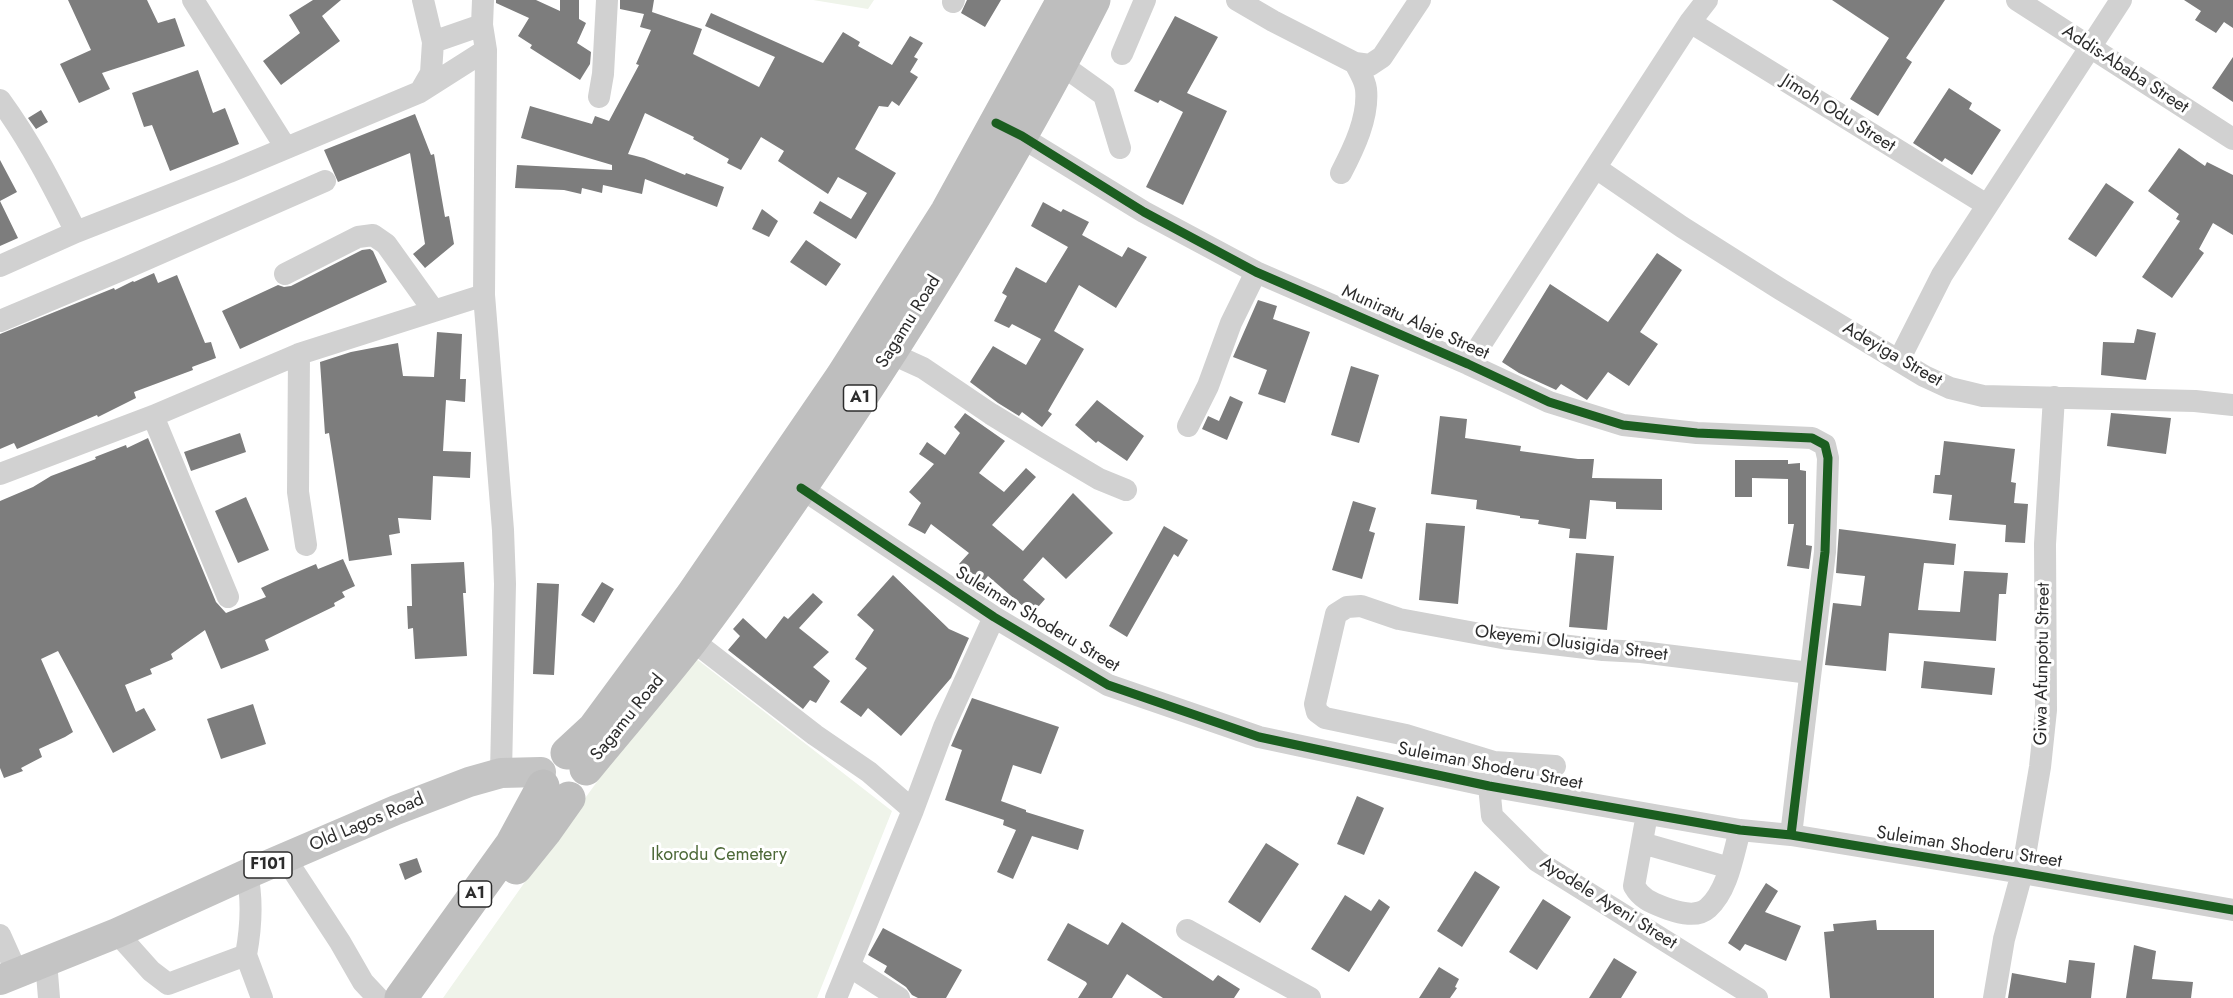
<!DOCTYPE html>
<style>
body{margin:0}
canvas{display:block;background:#fff}
</style>
<canvas width="2233" height="998"></canvas>
<script>
const context = document.querySelector('canvas').getContext('2d');
context.lineJoin = 'round';
function paint(path, color) { context.fillStyle = color; context.fill(path, 'evenodd'); }
function stroke(path, color, width, dash) { context.strokeStyle = color; context.lineWidth = width; context.lineCap = dash ? 'butt' : 'round'; context.setLineDash(dash || []); context.stroke(path); }
function label(font, color, halo, rows, align = 'center') {
  context.font = font + ' Jost,sans-serif'; context.lineWidth = 6; context.setLineDash([]); context.textBaseline = 'middle'; context.strokeStyle = halo; context.fillStyle = color; for (const [text, x, y, turn = 0] of rows) {
    context.save(); context.translate(x, y); context.rotate((+turn || 0) * Math.PI / 180); context.textAlign = isNaN(turn) ? turn : align; if (halo) context.strokeText(text, 0, 0); context.fillText(text, 0, 0); context.restore();
  }
}
paint(new Path2D(`
 M813,0h61l-6,9z
 M690,654l202,157 -75,187h-374l108,-153z`), '#eff4ea');
paint(new Path2D(`
 M68,0h79l11,23 17,-5 10,28 -83,27 8,16 -31,14 -19,-39 31,-14z
 M313,0h28l-19,16 18,25 -59,44 -18,-24 37,-28 -11,-18z
 M496,0h40l24,11v-11h19v19l7,4 -9,20 14,9 -1,12 -10,16 -50,-32 2,-3 -14,-9 11,-18 -33,-15z
 M620,0h34l-2,12 50,17 -9,25 66,33 16,-30 -70,-31 6,-13 112,50 20,-31 17,10 -2,4 34,19 18,-29 13,7 -9,14 4,2 -8,13 8,5 -19,29 -7,-5 -4,6 -9,-1 -24,43 41,24 -40,66 -43,-26 7,-12 31,18 16,-26 -29,-16 -10,17 -50,-33 6,-10 -23,-14 -20,33 -14,-7 2,-4 -36,-20 1,-2 -49,-24 -17,41 16,4 41,17 1,-2 38,14 -7,20 -72,-28 -3,15 -39,-9 -1,8 -20,-5 -1,6 -17,-4 -49,-2 2,-23 95,5v-5l-91,-27 9,-32 62,18 3,-8 14,5 30,-56 -3,-1 15,-34 -11,-3 4,-13 -24,-5z
 M967,0h34l-16,27 -24,-14z
 M1832,0h113l-39,58 6,4 -34,54 -28,-17 39,-61z
 M2184,0h49v28l-9,-6 -8,11 -21,-13 6,-9z
 M1175,16l43,21 -31,56 40,18 -44,94 -37,-18 37,-75 -23,-12 -2,3 -24,-12z
 M2233,57v45l-21,-14z
 M198,70l15,43 12,-5 14,36 -69,27 -18,-46 -8,2 -12,-34z
 M1949,88l23,15 -3,6 32,21 -29,45 -27,-17 -3,4 -29,-19z
 M41,110l7,12 -12,7 -8,-11z
 M415,114l16,41 3,-1 11,63 4,-1 5,28 -29,24 -12,-14 12,-10 -15,-91 -72,29 -14,-32z
 M2179,148l26,18 2,-4 26,13v60l-20,-12 -14,26 5,4 -32,45 -30,-21 38,-56 -4,-2 3,-5 -31,-23z
 M0,160l17,32 -17,9z
 M2106,183l28,19 -38,55 -28,-18z
 M0,201l18,37 -18,8z
 M1043,202l18,10 2,-3 26,13 -7,13 40,22 6,-10 19,10 -31,51 -37,-23 -25,46 30,18 -36,62 4,3 -10,13 -20,-15 -3,4 -21,-13 -28,-21 23,-36 33,19 15,-26 -29,-15 -3,4 -15,-7 13,-25 -5,-3 14,-26 30,16 22,-36 -37,-21z
 M762,209l16,12 -9,16 -17,-8z
 M806,240l35,24 -15,22 -36,-24z
 M370,249l3,2 14,31 -147,67 -18,-38 56,-26 6,2 7,-1 71,-36z
 M1657,253l25,17 -42,62 18,12 -29,42 -21,-14 -21,28 -26,-16 -5,6 -2,-1 -35,-16 -17,-11 48,-78 58,38z
 M154,273l4,10 19,-8 28,68 6,-1 5,16 -24,9 1,3 -59,22 2,6 -38,19 -1,-2 -80,34 -3,-6 -14,6v-115l114,-46 1,2 18,-9 1,1z
 M1258,300l19,6 -4,13 37,13 -25,71 -27,-9 9,-24 -34,-13z
 M2137,329l19,4 -10,47 -45,-5 2,-33 31,1z
 M437,332l25,2 -2,45h6l-1,23 -19,-2 -3,51 28,1 -1,26 -37,-2 -2,44 -33,-2 2,15 -11,2 3,20 -43,6 -20,-128 -4,1 -5,-72 31,-10 47,-9 5,33 31,1z
 M1351,366l28,9 -20,68 -28,-8z
 M1230,396l13,6 -16,38 -25,-11 6,-13 11,5z
 M1097,400l47,36 -17,25 -29,-20 -2,2 -21,-18z
 M965,413l40,28 -26,32 25,19 22,-24 10,9 -44,48 31,26 50,-58 40,40 -47,46 -23,-22 -20,23 22,19 -13,15 -44,-38 -6,7 -23,-19 10,-11 -38,-29 -6,10 -17,-9 13,-22 -12,-11 25,-28 -15,-10 8,-12 18,13 15,-22 -6,-6z
 M2111,413l60,5 -5,36 -59,-8z
 M1440,416l27,3 -2,19 56,8 -1,5 58,8h16l-2,19 70,1v31l-46,-1v-7l-26,-2 -4,39 -17,-1 1,-9 -32,-5 1,-4 -19,-2v-2l-44,-7 1,-9 -46,-6z
 M240,433l6,19 -55,19 -7,-19z
 M148,438l68,164 10,11 40,-16 -5,-9 15,-7 40,-17 2,5 25,-10 12,27 -13,6 3,5 -11,6 1,3 -70,34 4,10 -17,7 -31,12 -16,-39 -34,24 2,5 -23,10 2,5 -27,11 11,27 8,-4 12,22 -43,23 -55,-102 -17,8 32,73 -8,5 -26,12 3,8 -21,11 2,3 -19,7 -4,-10v-267l33,-14 18,-11 45,-17 -1,-2 31,-12 1,3z
 M1944,441l71,8 -4,33 5,1 -2,20 14,1 -3,39 -20,-1 1,-17 -57,-5 3,-25 -19,-2 2,-18h5z
 M1735,460h53v4l12,-1v7l6,1v74l6,1 -3,23 -22,-3 7,-42h-6v-45l-36,-1v19h-17z
 M246,497l23,53 -31,13 -23,-52z
 M1353,501l23,7 -7,23 6,2 -13,46 -30,-9z
 M1426,523l39,3 -7,78 -39,-4z
 M1164,526l24,14 -10,17 -4,-3 -47,83 -18,-11z
 M1839,529l117,15 -2,21 -30,-2 -6,47 42,2 4,-41 44,2 -2,21h-7l-3,47 -107,-8 -3,38 -61,-6 8,-62 28,3 4,-30 -29,-3z
 M1576,553l38,3 -7,74 -38,-3z
 M464,562l2,31h-3l4,63 -52,3 -2,-31 -5,1 -1,-23h5l-1,-42z
 M893,575l56,54 20,9 -18,40 -50,58 -33,-28 -7,9 -21,-15 27,-34 -12,-9 19,-29 -17,-15z
 M602,582l12,7 -20,34 -13,-8z
 M537,583l22,1 -5,91 -21,-1z
 M813,593l10,9 -24,26 30,24 -16,15 17,14 -14,22 -6,-3 -7,9 -75,-59 12,-14 -7,-7 10,-11 23,21 18,-23 4,3z
 M1924,661l71,7 -3,27 -71,-7z
 M972,698l87,29 -18,47 -28,-9 -12,36 25,9v2l58,18 -6,20 -46,-14 -19,43 -16,-7 19,-42 -13,-5 1,-5 -59,-20 17,-50 -11,-4z
 M253,704l13,40 -45,15 -14,-40z
 M1357,796l27,12 -20,47 -27,-11z
 M1266,843l33,21 -39,59 -32,-21z
 M417,858l5,14 -17,8 -6,-16z
 M1475,871l25,16 -38,60 -25,-16z
 M1766,883l12,8 -13,21 36,14 -15,35 -41,-17 -5,7 -12,-8z
 M1345,895l26,16 8,-12 11,8 -41,65 -38,-23z
 M1543,899l28,18 -34,53 -28,-18z
 M1876,920l1,10h57v68h-104l-6,-66 10,-1 -1,-7z
 M1122,922l91,59 5,-6 22,14 -6,9h-71l-36,-24 -15,24h-34l9,-14 -1,-2 -39,-22 21,-37 40,22z
 M883,928l79,42 -16,28h-28l-6,-3 -6,-8 -22,-15 3,-6 -19,-11z
 M2134,945l22,6 -4,28 41,3 -2,16h-65z
 M1614,958l23,14 -16,26h-32z
 M2069,960l26,3 -4,35h-83l4,-25 54,10z
 M1439,967l20,12 -4,8 2,1 -7,10h-31z`), '#7d7d7d');
stroke(new Path2D(`
 M193,0l93,148
 M423,0l10,42 49,-17
 M483,0l-1,25 4,25 -2,245 19,235 2,54 -4,189
 M1237,0l36,21 82,42 15,2 12,-8 38,-57
 M2017,0l216,139
 M953,2l1,-2
 M1690,22l297,183
 M1122,54l23,-54
 M1062,65l42,30 16,53
 M420,92l11,-19 2,-31
 M599,97l4,-23 4,-74
 M0,100c30,41 53,86 76,132
 M1010,130l134,82 112,60 212,92 81,38 74,23 74,8 115,5 13,7 3,13 -3,94 -34,283
 M1596,168l86,59 98,62 144,87 26,12 33,8 212,5 38,4
 M1341,173c13,-25 28,-56 25,-84 -1,-9 -7,-18 -11,-26
 M0,266l76,-34 153,-60 191,-80 66,-42
 M285,274l73,-37 15,-2 13,9 48,67
 M0,321l126,-53 199,-87
 M890,353l33,15 68,46 54,33 54,32 27,11
 M299,354l-1,138 8,53
 M1899,360l43,-85 179,-275
 M1468,364l222,-342 17,-22
 M153,416l75,181
 M1188,426l20,-40 23,-63 25,-51
 M0,474l153,-58 146,-62 185,-59
 M801,488l193,129 114,68 151,52 230,49 251,44 51,5 231,38 211,37
 M692,640l123,95 54,37 44,38
 M1494,762l61,4
 M1647,814l-13,72c8,14 19,17 34,23 12,4 29,9 40,-1 20,-18 25,-53 32,-78
 M1642,843l88,25
 M285,858l55,84 23,40 15,16
 M1187,930l123,68
 M117,933l34,38 17,13 78,-29c5,-27 7,-54 1,-81
 M0,935l17,38
 M246,955l16,43
 M46,961l3,37
 M849,966l50,32
 M836,998l77,-188 31,-83 50,-110
 M1757,998l-220,-137 -45,-45 -3,-30 5,-24 -88,-27 -81,-17 -8,-6 -2,-8 21,-90 11,-7 14,-1 38,13 103,19 101,12 38,2 169,21
 M1994,998l10,-59 18,-66 18,-106 6,-57 -1,-166 9,-147`), '#d1d1d1', 22);
stroke(new Path2D(`
 M0,980l117,-47 130,-59 149,-64 73,-28 32,-9 40,-1`), '#c4c4c4', 30);
stroke(new Path2D(`
 M567,753l27,-25 98,-133 150,-219 105,-165 116,-211
 M586,769c35,-43 72,-85 106,-129 58,-76 112,-156 165,-236 85,-130 167,-265 237,-404
 M516,868l29,-36 24,-34
 M401,998l110,-153 32,-59`), '#bebebe', 33);
stroke(new Path2D(`
 M996,123l26,13 122,76 112,60 212,92 81,38 74,23 74,8 115,5 13,7 3,13 -3,94 -34,283
 M801,488l193,129 114,68 151,52 230,49 251,44 51,5 231,38 211,37`), '#1b5e20', 9);
for (const [x, y, w] of [
 [860,398,33],
 [268,865,48],
 [475,894,33]
]) { const box = new Path2D(); box.roundRect(x - w / 2, y - 13, w, 26, 4.5); context.fillStyle = '#fff'; context.fill(box); stroke(box, '#2c2c2c', 1.5); }
label('bold 16px', '#2c2c2c', null, [
 ["A1",860,398],
 ["F101",268,865],
 ["A1",475,894]
]);
label('18px', '#2c2c2c', '#fff', [
 ["Addis-Ababa Street",2125,70,33],
 ["Jimoh Odu Street",1838,114,32],
 ["Sagamu Road",909,322,-58],
 ["Muniratu Alaje Street",1415,323,24],
 ["Adeyiga Street",1892,355,30],
 ["Suleiman Shoderu Street",1037,620,31],
 ["Okeyemi Olusigida Street",1571,644,7],
 ["Giwa Afunpotu Street",2043,664,-89],
 ["Sagamu Road",628,718,-51],
 ["Suleiman Shoderu Street",1490,767,11],
 ["Old Lagos Road",367,823,-23],
 ["Suleiman Shoderu Street",1969,848,9],
 ["Ayodele Ayeni Street",1608,904,32]
]);
label('18px', '#4d6938', '#fff', [
 ["Ikorodu Cemetery",719,856]
]);
</script>
